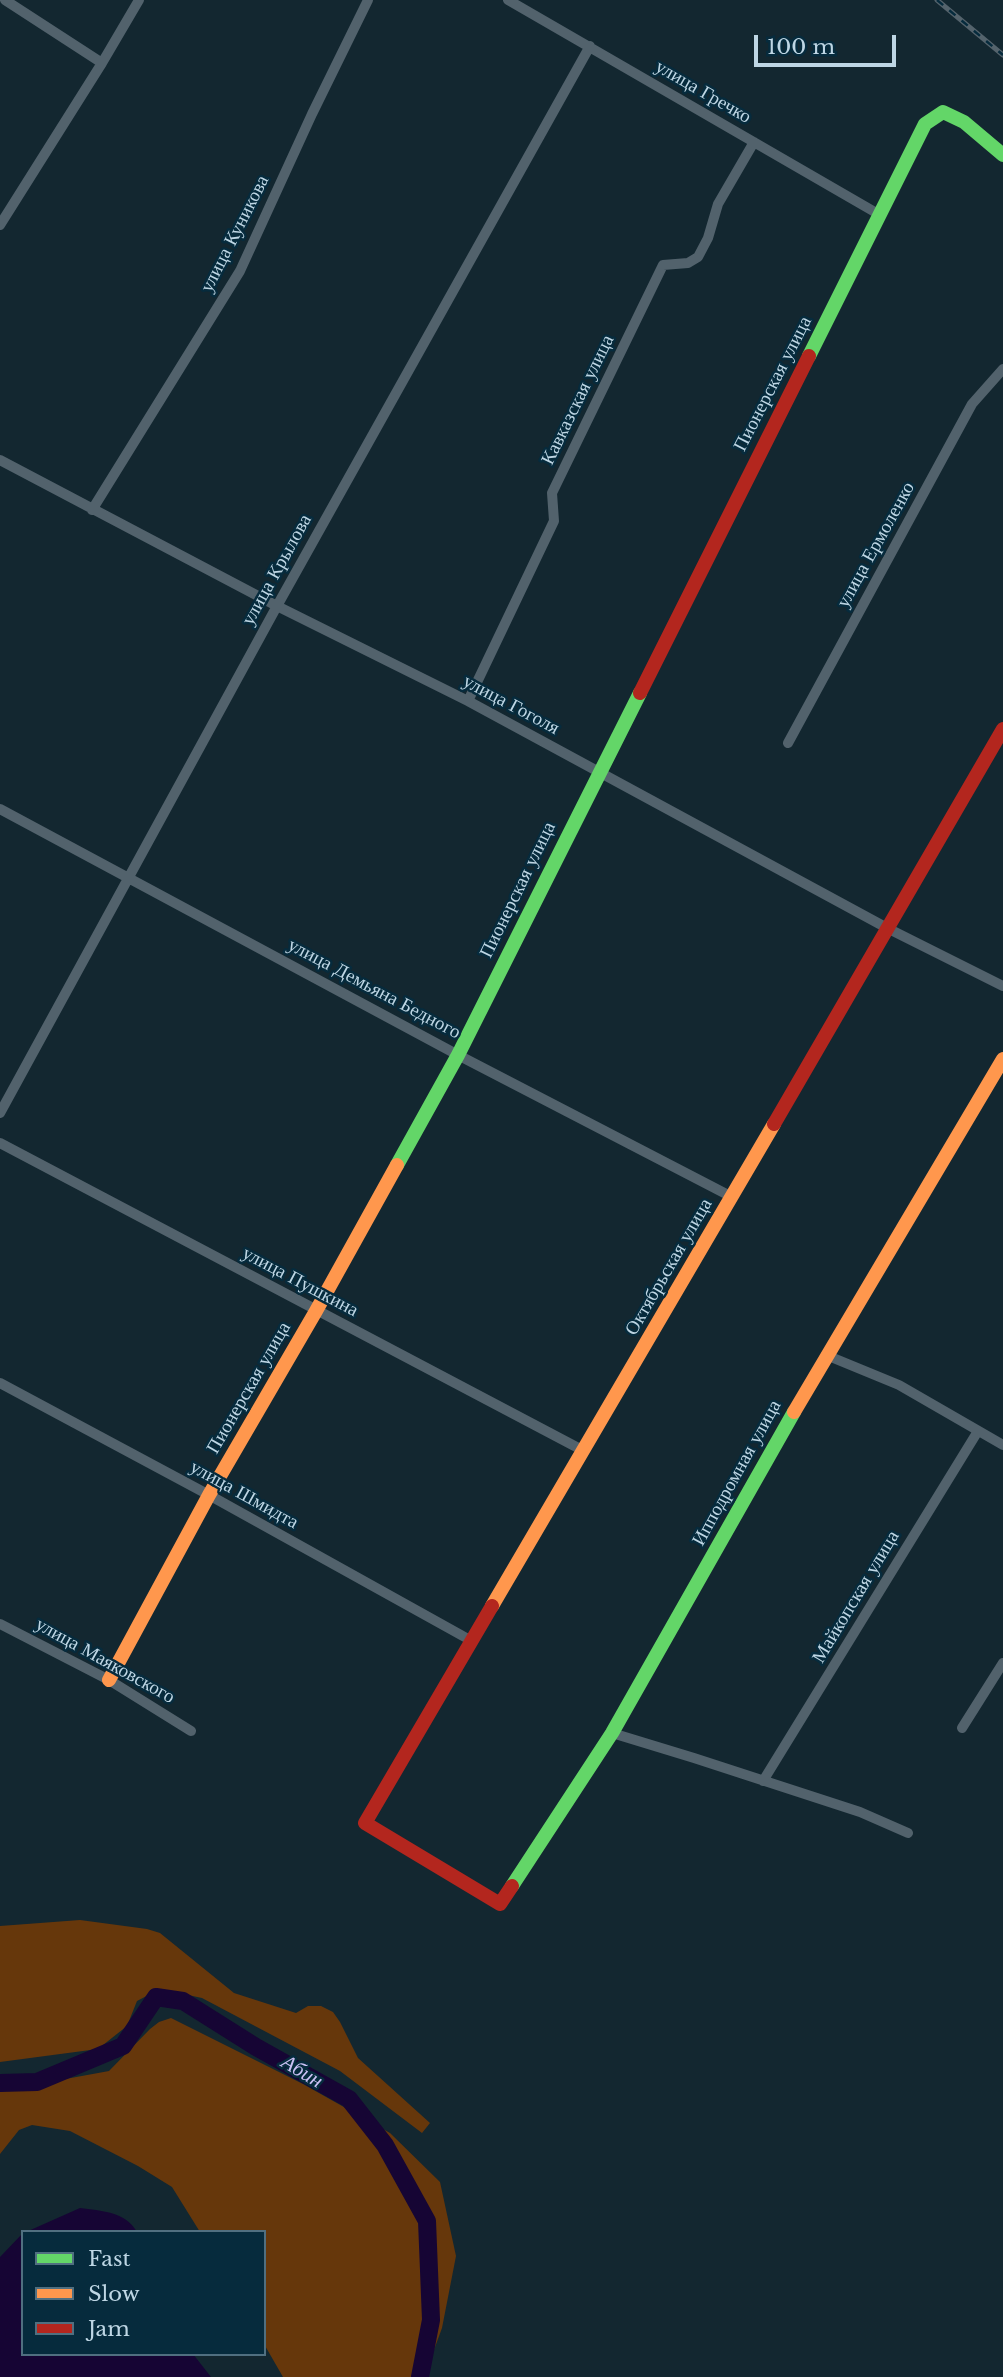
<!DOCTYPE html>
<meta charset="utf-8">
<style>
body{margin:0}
#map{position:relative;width:1003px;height:2377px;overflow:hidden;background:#132730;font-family:"Libre Baskerville",serif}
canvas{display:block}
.legend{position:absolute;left:21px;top:2230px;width:245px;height:126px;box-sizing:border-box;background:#062b3d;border:2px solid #506f80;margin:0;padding:9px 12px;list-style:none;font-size:21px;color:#bed6e4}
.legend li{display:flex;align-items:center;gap:14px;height:35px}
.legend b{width:35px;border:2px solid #506f80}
.scale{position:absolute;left:754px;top:35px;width:142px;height:32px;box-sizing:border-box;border:4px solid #bed6e4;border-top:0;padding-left:9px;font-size:21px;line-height:24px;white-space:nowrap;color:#bed6e4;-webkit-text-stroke:5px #062b3d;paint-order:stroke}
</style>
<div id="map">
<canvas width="1003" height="2377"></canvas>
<ul class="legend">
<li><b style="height:9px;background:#63d668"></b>Fast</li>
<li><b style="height:9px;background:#ff974d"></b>Slow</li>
<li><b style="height:9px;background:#b3261e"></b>Jam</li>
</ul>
<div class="scale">100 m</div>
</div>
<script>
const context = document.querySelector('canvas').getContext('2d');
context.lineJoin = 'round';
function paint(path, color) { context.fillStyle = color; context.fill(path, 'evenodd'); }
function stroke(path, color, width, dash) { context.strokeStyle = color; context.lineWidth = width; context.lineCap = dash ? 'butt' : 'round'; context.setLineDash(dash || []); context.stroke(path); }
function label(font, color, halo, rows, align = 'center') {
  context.font = font + ' "Libre Baskerville",serif'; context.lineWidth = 5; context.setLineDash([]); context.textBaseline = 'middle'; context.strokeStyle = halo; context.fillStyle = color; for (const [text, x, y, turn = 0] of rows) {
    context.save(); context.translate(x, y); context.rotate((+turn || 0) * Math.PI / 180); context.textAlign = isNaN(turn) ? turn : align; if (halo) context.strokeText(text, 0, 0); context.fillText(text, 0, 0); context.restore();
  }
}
paint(new Path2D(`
 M80,1920l67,9 13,4 74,60 62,20 12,-7h13l12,6 7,10 18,36 72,65 -8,10 -82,-62 -138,-73 -42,-9 -23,12 -10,25 -29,23 -98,13v-136z
 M171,2018l132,66 87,49 50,49 16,74 -14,72 -18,49h-141l-19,-33v-112h-64l-28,-45 -34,-21 -68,-35 -38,-6 -13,5 -19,24v-63l109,-20 41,-42 9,-7z`), '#66370b');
paint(new Path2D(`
 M80,2208c21,3 45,3 57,24h-111z
 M23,2233v121h170l18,23h-211v-120z`), '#160534');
stroke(new Path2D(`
 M0,2083l37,-1 86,-36 33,-49 27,4 73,46 93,52 36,46 42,76 4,99 -11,57`), '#160534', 18);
stroke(new Path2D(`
 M5,0l97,63
 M508,0l372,215
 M0,225l102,-162 37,-63
 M0,460l277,146 191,95 419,227 116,58
 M92,510l148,-239 72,-157 56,-114
 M468,701l86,-180 -2,-28 111,-228 25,-2 10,-6 10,-19 10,-34 36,-62
 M788,743l184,-339 31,-35
 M0,809l458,246 274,142
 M0,1113l277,-507 313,-560
 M0,1143l584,308
 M826,1355l73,30 104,60
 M0,1383l209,112 261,145
 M0,1624l109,56 82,51
 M962,1728l41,-65
 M612,1733l82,25 166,54 48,21
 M763,1781l215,-350`), '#52626c', 10);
stroke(new Path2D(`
 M809,356l116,-232 18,-12 21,10 39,33
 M397,1165l61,-110 182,-362
 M512,1886l100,-153 182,-321`), '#63d668', 14);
stroke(new Path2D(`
 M794,1412l209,-353
 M492,1606l282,-482
 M109,1680l100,-185 107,-184 81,-146`), '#ff974d', 14);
stroke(new Path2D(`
 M640,693l169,-337
 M774,1124l229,-395
 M492,1606l-127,217 135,81 12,-18`), '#b3261e', 14);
const rail = new Path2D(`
 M937,0l66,55`);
stroke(rail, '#54636c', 5);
stroke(rail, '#062b3d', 2.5, [8]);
label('19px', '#bed6e4', '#062b3d', [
 ["улица Гречко",703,92,30],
 ["улица Куникова",235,234,-63],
 ["Пионерская улица",773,384,-63],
 ["Кавказская улица",578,400,-64],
 ["улица Ермоленко",876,545,-61],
 ["улица Крылова",277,570,-61],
 ["улица Гоголя",511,705,28],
 ["Пионерская улица",518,890,-64],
 ["улица Демьяна Бедного",374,989,28],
 ["Октябрьская улица",669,1267,-60],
 ["улица Пушкина",300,1282,28],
 ["Пионерская улица",249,1388,-60],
 ["Ипподромная улица",737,1473,-61],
 ["улица Шмидта",244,1495,29],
 ["Майкопская улица",856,1597,-59],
 ["улица Маяковского",105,1661,29]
]);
label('italic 21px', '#cbc1f5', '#062b3d', [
 ["Абин",302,2072,31]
]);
</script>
